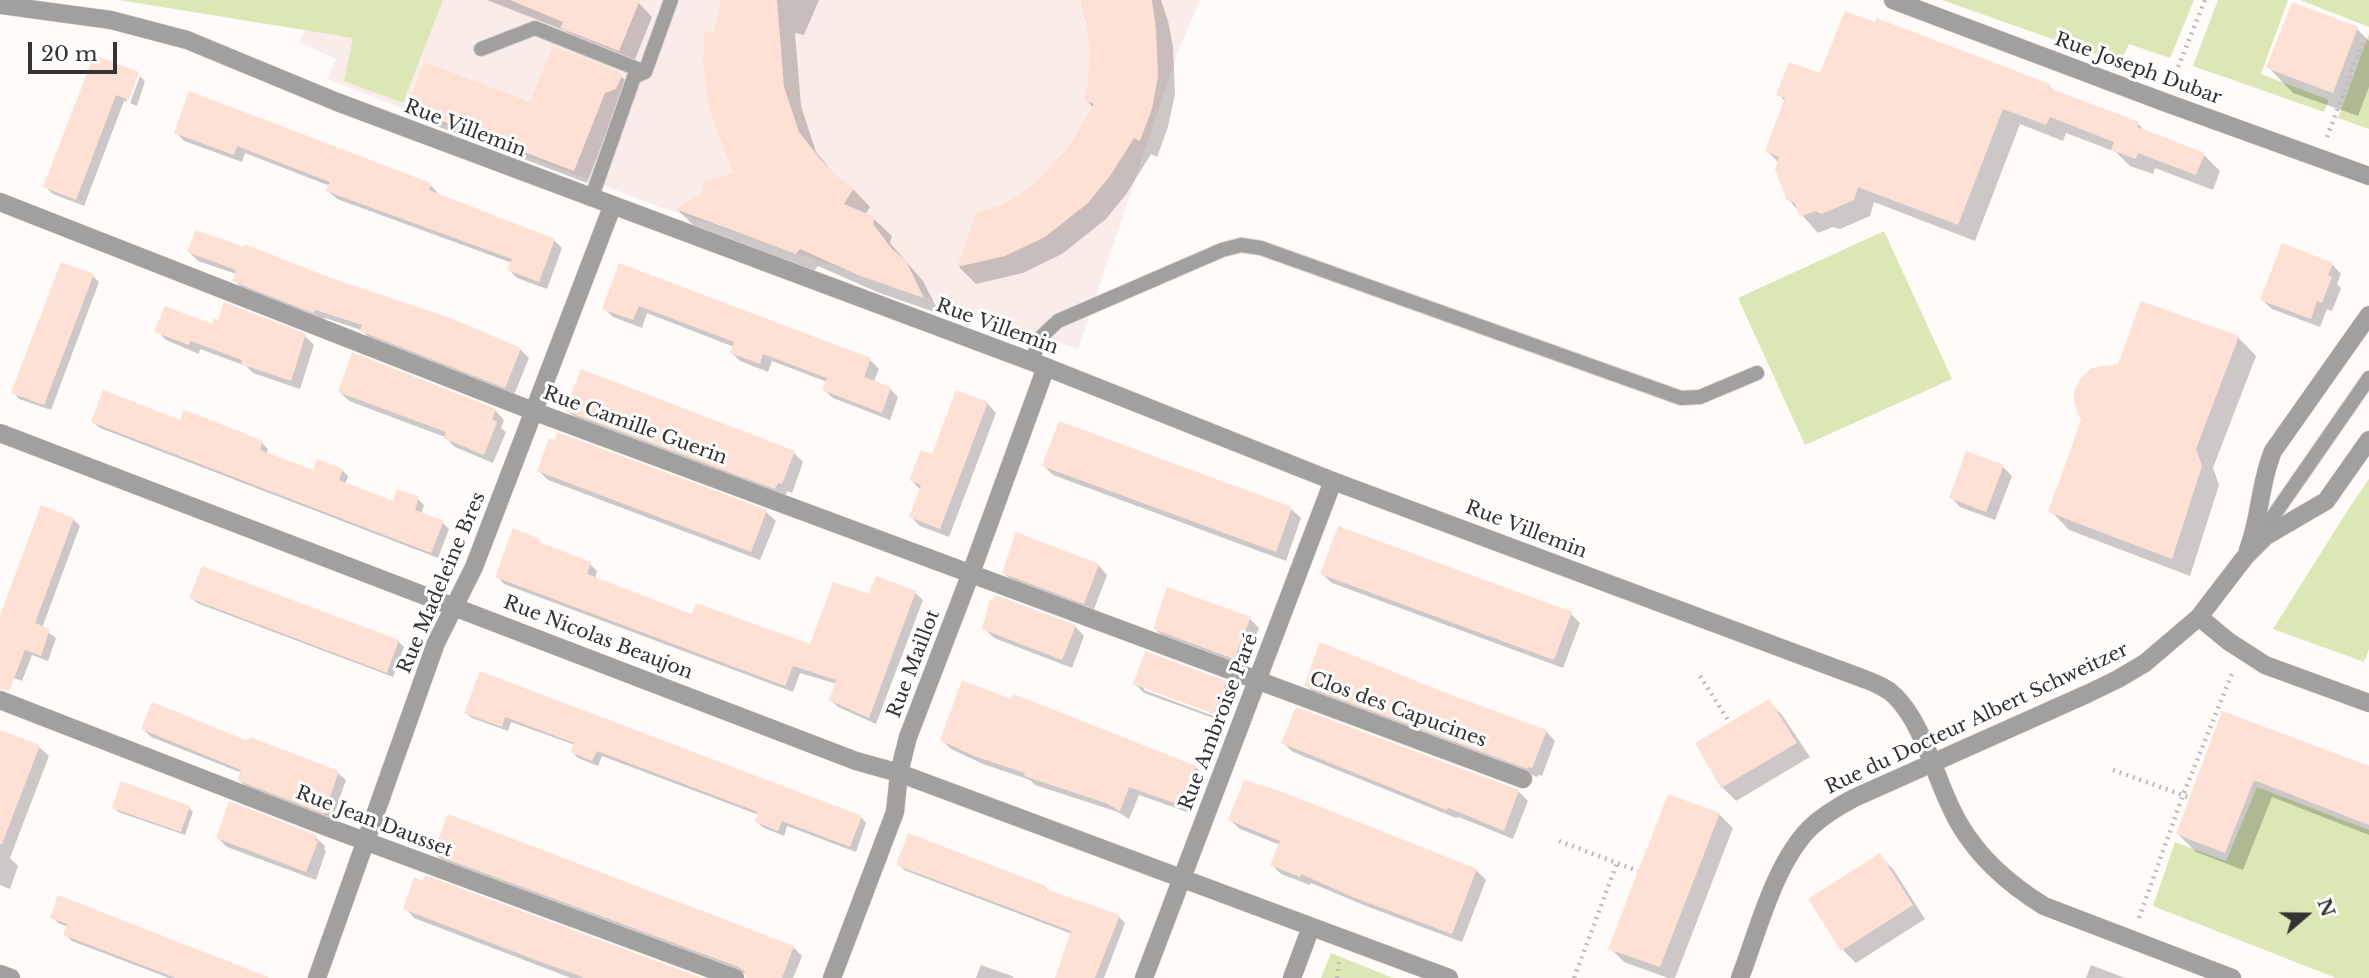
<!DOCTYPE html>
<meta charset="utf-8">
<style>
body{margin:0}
#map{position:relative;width:2369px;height:978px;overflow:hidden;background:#fefbf9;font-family:"Libre Baskerville",serif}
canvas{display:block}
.north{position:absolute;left:2271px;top:880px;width:70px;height:70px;-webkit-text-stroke:5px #fff;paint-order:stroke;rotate:70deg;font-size:19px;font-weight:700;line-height:28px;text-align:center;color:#343232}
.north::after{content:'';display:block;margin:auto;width:24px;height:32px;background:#343232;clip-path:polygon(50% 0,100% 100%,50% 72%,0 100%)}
.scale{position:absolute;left:28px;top:42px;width:89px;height:32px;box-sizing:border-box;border:4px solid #343232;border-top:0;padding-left:9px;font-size:21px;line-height:24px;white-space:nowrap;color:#343232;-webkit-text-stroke:5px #fff;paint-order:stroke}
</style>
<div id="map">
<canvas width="2369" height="978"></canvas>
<div class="north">N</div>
<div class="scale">20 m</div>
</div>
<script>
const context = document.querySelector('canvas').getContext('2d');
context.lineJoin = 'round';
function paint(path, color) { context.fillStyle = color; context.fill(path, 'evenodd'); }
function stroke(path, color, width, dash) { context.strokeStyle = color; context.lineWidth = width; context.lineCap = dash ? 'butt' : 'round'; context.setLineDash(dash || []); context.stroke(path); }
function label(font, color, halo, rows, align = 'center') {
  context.font = font + ' "Libre Baskerville",serif'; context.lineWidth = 6; context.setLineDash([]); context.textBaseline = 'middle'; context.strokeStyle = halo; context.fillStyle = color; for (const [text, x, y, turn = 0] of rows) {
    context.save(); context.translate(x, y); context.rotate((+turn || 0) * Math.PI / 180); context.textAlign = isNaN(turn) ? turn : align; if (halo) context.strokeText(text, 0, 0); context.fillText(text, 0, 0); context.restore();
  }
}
paint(new Path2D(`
 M316,0h884l-21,49 -101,300 -429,-146 -322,-124 9,-20 -36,-17z`), '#faede9');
paint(new Path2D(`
 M119,0h324l-40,103 -59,-22 9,-43z
 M1942,0h252l-24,58 -41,-14 -9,19z
 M2218,0h70l-27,74 68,26 -5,12 -131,-46z
 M2300,0h69v27z
 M2369,34v95l-31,-11z
 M1884,231l68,148 -147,66 -67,-147z
 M2369,479v170l-5,13 -91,-33 78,-124z
 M2257,787l112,43v148h-33l-183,-72 22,-64 51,19z
 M1331,953l62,25h-72z`), '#dbe8b6');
paint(new Path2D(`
 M487,0h151v2l14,15 -19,47 -56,-23 -11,-10z
 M725,0h94l-15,35 -9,-2 6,73 15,46 20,25 17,12 17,18 -5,8 9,4 18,17 -2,7 33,38 17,33 -63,-22 -59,-26 -4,5 -120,-45 -17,-17 58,-35 -19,-141z
 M1081,0h80l7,21 5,26 2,47 -7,33 -11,30 -6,-3 -24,39 -21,26 -44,35 -39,19 -47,11 -17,-17 19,-54 21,-6 20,-10 18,-14 32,-34 25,-41 -8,-8 5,-24v-35z
 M2357,29l12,12v46l-11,29 -65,-23 -24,-25z
 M95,57l44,18h-3l-10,27 -2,-1 -40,105 -31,-12 -8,-7z
 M619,74l13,13 -15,18 -30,78 -166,-63 -12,-12 122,-3z
 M140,76l5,5 -8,25 -7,-3z
 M1821,76l228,10 8,7 81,31 9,9 57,22 16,16 -7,19 -58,-22 -2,6 -23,-8 -14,-14 -50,-19 -3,8 -43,-17 -45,117 -101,-39 -4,14 -30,13 -7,-2 -15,6 -30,-34 -9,-36 -12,-12 19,-49 -7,-7z
 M176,132l254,53 8,8v3l116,44 8,8 -15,41 -30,-11 -8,-8 3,-7 -175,-64 -9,-8 2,-5 -85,-33 -3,9 -58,-21z
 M245,250l275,99 9,9 -15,37 -143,-56 -10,-9 -36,-12 -3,2 -79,-31 -9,-9 2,-6 -38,-13 -9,-9z
 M2332,264l9,10 -4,10 4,4 -9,23 -5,-2 -7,18 -48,-18 -10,-9z
 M620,265l250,95 9,9 -6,14 17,6 8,8 -8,23 -57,-22 -9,-8 3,-8 -55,-21 -4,11 -28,-11 -8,-8 2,-6 -87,-34 -5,15 -29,-11 -9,-9z
 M93,276l6,6 -48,128 -32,-11 -6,-7z
 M213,327l92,9 9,9 -14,44 -47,-16 -7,-7 -46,-17 -1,5 -33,-14 -9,-9z
 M2238,337l18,19 -43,112 6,17 -29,91 -121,-46 -18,-19 68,-145z
 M340,392l155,18 9,10 -3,8 5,4 -13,31 -38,-16 -10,-10 -96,-36z
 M987,403l9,10 -47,124 -29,-11 -9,-9 10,-27 -10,-10z
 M567,410l227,43 9,9 -11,31 -5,-2 -2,6 -208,-77z
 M93,422h88l81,21 6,6 -2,6 48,18 28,-3 6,6 -3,8 49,19 24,-4 6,6 -3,9 22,9 6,6 -11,29 -338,-130z
 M1060,423l231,86 10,9 -15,43 -233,-86 -9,-9z
 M2003,467l9,9 -17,44 -35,-13 -9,-10z
 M539,471l227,41 10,9 -16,39 -212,-80z
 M73,519l7,7 -38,102 14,10 -8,23 -16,-6 -10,26 -22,-8v-53z
 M539,541l6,6 45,17 7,7 -2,8 97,37 119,30 59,-50 7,-18 38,15 8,7 -47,124 -38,-17 -7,-7 6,-16 -37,-11 -7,19 -289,-108 -7,-8z
 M1098,565l9,10 -14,37 -80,-30 -9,-9z
 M1322,574l249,40 9,9 -17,45 -231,-85z
 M192,598l206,43 6,6 -11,30 -196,-74z
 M1250,619l9,9 -16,40 -78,-30 -10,-9z
 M1075,626l9,10 -12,32 -78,-30 -10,-10z
 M481,673l380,144 5,6 -10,29 -69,-26 -3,10 -22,-9 -5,-5 2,-7 -157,-59 -4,10 -20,-8 -6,-6 3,-7 -64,-23 -3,9 -36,-13 -6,-5z
 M1225,682l10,10 -11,30 -80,-29 -9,-9zM1144,686l79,29 -1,4 -78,-29z
 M1306,685l136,8 104,38 9,10 -13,35 -4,-1 -1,2 -221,-82z
 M1768,701l14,14 28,42 -74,44 -14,-14z
 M2223,713l146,55v67l-97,-38 -29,73 -47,-18 -18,-18z
 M143,729l106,14 89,30 8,7 -14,40 -85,-33 -8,-7 3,-7 -91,-36z
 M942,740l253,27 10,9 -15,37 -51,-18 -10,24 -11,-7 -83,-27 -5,-5 -47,-16 -32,-15z
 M1283,743l235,48 10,10 -15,38 -54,-22 -3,1 -163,-66z
 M39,747l10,9 -39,102 8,8 -8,23 -10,-4v-137z
 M114,807l75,1 4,4 -8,23 -67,-23z
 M1719,814l14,14 -58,150h-7l-44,-16 -14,-14z
 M1230,820l246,50 10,10 -24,62 -96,-36 -55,-23 -1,2 -29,-11 -9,-9 8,-20 -40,-16z
 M315,837l10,9 -1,3 2,2 -10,29 -89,-33 -9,-9z
 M435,854l358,93 9,9 -9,22h-45l-1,-3 -302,-112z
 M1879,855l14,14 32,50 -69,44 -14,-14z
 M898,864l147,23 6,6 68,24 6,6 -21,55h-47l15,-44 -168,-64z
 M59,897l209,81h-99l-97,-37 -6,-6 2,-8 -10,-4 -6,-6z
 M405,908l292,70h-126l-157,-60z
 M981,965l31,11 2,2h-38z
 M2091,965l34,13h-39z`), '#0003');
paint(new Path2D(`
 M510,0h130l-21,51 -59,-23 3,-6z
 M721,0h56l7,87 15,45 22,28 14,15 19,13 -10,16 31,13 -2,7 19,25 14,12 18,37 -66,-23 -58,-26 -4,5 -121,-45 27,-16 2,-12 29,-8 -24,-64 -6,-45 1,-33 10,1z
 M1081,0h71l4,29 2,47 -6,33 -12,32 -6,-3 -24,38 -22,27 -43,34 -40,19 -48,11 20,-55 22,-6 19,-10 18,-14 32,-34 26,-44 -10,-4 4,-17 2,-29 -4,-35z
 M2292,2l66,25 -25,66 -67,-25z
 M1845,11l30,11 1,-4 127,48 47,18 -1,4 90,34 -2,5 68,26 -9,22 -58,-22 -2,6 -25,-9 3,-8 -64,-25 -4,8 -43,-16 -45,116 -100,-38 -4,13 -32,14 -7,-3 -15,6 -5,-14 -8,-3 -12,-30 4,-13 -14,-6 20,-53 -9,-3 13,-33 31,11z
 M553,46l67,26 2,4 -6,13 -11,4 -31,78 -167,-63 17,-46 106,40z
 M94,55l45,17 -10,28 -13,-5 -40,105 -33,-13z
 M189,91l242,92 -2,7 126,49 -16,43 -32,-12 5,-11 -186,-68 4,-9 -93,-36 -3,9 -60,-22z
 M196,230l48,17 1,-3 83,33 125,42 68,29 -16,40 -145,-57 2,-6 -46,-15 -3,3 -81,-32 4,-11 -49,-18z
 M2282,243l51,20 -5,12 4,2 -10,26 -5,-2 -6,18 -51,-19z
 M61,262l33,12 -50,131 -33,-12z
 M619,263l252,95 -7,19 27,10 -9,26 -60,-23 5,-12 -64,-24 -3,10 -30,-11 4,-11 -95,-36 -6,14 -31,-11z
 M2141,301l98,35 -43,113 6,17 -30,93 -124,-47 33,-92 -6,-15 -1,-13 7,-14 10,-10 27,-4z
 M224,302l82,32 -15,47 -50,-17 1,-4 -51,-19 -2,4 -35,-13 11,-26 47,18 2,-6 4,2z
 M352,352l144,57 -4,10 5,3 -13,33 -41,-17 3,-6 -108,-40z
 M581,369l214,82 -13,33 -4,-1 -3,6 -210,-78z
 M103,390l77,30 4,-10 27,10 52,21 -3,9 53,20 4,-11 26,10 -4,11 54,21 4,-12 22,8 -4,13 29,11 -13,32 -340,-131z
 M956,390l32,12 -48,127 -31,-12 12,-32 -12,-5 12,-30 11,4z
 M1059,421l233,86 -16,45 -234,-86z
 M557,432l210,78 -16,42 -214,-81 12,-33 6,2z
 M1966,451l38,14 -18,47 -37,-14z
 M41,505l33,13 -39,105 15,6 -9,27 -16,-6 -16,41 -9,-2v-73z
 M1338,526l234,86 -18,48 -234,-86z
 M513,528l27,11 -1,3 52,20 -4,12 104,40 5,-11 114,41 23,-62 36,12 7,-18 40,15 -47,127 -40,-18 7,-20 -43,-14 -8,20 -290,-109z
 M1016,532l83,32 -15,40 -82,-31z
 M202,566l197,74 -12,33 -198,-75z
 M1167,587l84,30 -17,42 -81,-30z
 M995,595l81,30 -14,35 -80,-31 8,-30 3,1z
 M1320,642l123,50 104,38 -15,38 -4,-1v2l-224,-83z
 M1145,651l81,30 -12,33 -81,-30z
 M480,671l382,145 -12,31 -68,-26 -4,10 -23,-9 3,-10 -161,-61 -5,10 -22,-9 4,-9 -69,-26 -3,10 -38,-14z
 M962,680l49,19 3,-5 182,72 -16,39 -51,-18 -9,24 -14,-8 -82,-27 1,-3 -51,-17 -34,-16z
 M1769,699l28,44 -76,45 -26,-45z
 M152,702l96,39 2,-4 89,34 -15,43 -87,-34 4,-10 -100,-41z
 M1296,707l223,83 -15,41 -55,-23 -3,2 -165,-67z
 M2222,711l147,55v59l-115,-45 -29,73 -49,-19z
 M0,730l40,15 -38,99h-2z
 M1244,780l39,12 194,77 -25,65 -97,-36 -54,-24 -1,3 -30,-12 10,-24 -52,-21z
 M121,781l69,25 -9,26 -69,-24z
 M1668,794l52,19 -60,154 -52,-18z
 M229,801l87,34 -1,5 3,1 -12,31 -90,-34z
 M448,814l346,132 -12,32h-36l-2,-7 -5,-4 -306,-113z
 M908,833l138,53 -1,3 75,26 -25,63h-40l16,-47 -175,-66z
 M1880,853l33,52 -72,46 -33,-52z
 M425,875l277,103h-117l-52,-19 -130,-50 11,-32 9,4z
 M58,895l210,82v1h-92l-113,-43 4,-11 -17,-6z`), '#ffe0d4');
const service = new Path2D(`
 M481,49l54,-21 110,44
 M591,199l43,-122 11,-5 26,-72
 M1031,362l11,-26 16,-15 164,-71 19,-5 20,3 420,150 19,-1 57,-24
 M2256,541l113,-163`);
const minor = new Path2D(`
 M1893,0l271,102 205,74
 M0,5l111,15 76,20 150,62 709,265 287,114 534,199c10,4 20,8 28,16 32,32 41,90 65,129 20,34 50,60 84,81l188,72
 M0,202l533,209 990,368
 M0,433l856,328 43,12 550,205
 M2248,550c13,-34 11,-65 25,-99l96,-136
 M2199,617l29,24 37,24 104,38
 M0,700l327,127 408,151
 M0,974l11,4
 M317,978l119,-335 38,-76 138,-360
 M832,978l63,-166 4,-39 9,-36 63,-164 75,-206
 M1144,978l189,-497
 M1292,978l19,-51
 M1740,978c18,-47 34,-113 69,-149 13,-13 28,-22 45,-31l233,-104 31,-15 27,-16 54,-46 46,-60 21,-21 60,-35 43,-61`);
stroke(service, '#dad7d5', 16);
stroke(minor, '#dad7d5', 19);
stroke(new Path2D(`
 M2173,80l32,-80
 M2327,137l37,-98
 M1700,676l28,44
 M2113,770l75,27
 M1559,841l79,30
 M2139,918l44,-123 50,-124
 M1337,978l2,-16
 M1574,978l43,-115`), '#bebbba', 4.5, [2, 5]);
stroke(service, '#a2a09f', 14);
stroke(minor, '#a2a09f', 18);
label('19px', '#343232', '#fff', [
 ["Rue Joseph Dubar",2138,69,20],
 ["Rue Villemin",465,129,21],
 ["Rue Villemin",997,327,20],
 ["Rue Camille Guerin",635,426,20],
 ["Rue Villemin",1526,530,21],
 ["Rue Madeleine Bres",442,583,-67],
 ["Rue Nicolas Beaujon",598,638,21],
 ["Rue Maillot",914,664,-69],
 ["Clos des Capucines",1398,710,20],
 ["Rue du Docteur Albert Schweitzer",1977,719,-25],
 ["Rue Ambroise Paré",1219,722,-69],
 ["Rue Jean Dausset",374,822,21]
]);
</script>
